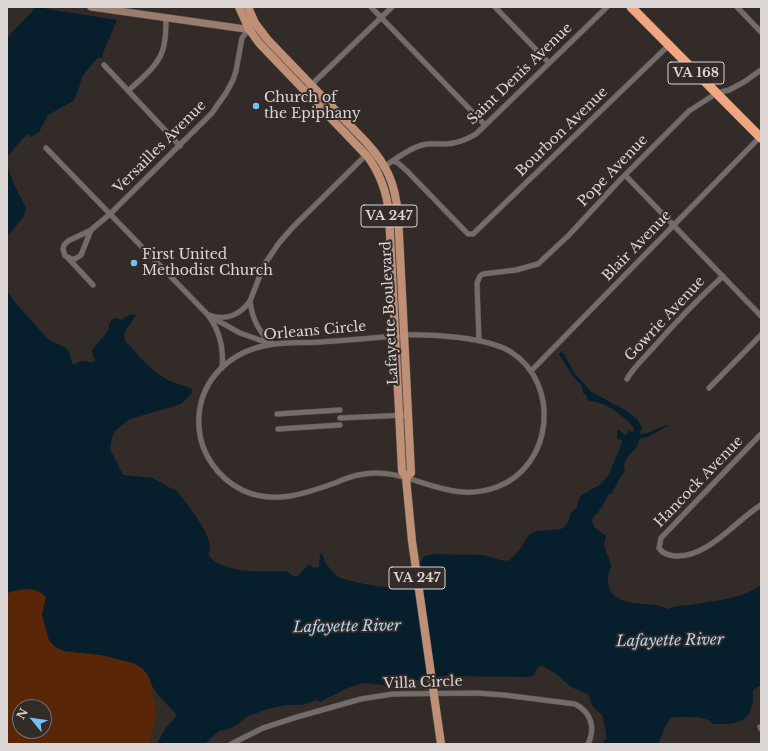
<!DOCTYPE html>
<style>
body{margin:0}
#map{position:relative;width:768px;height:751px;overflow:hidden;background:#332b28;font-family:"Libre Baskerville",serif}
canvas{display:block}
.frame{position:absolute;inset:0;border:8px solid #dbd6d4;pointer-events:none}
.north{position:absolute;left:12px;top:699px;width:40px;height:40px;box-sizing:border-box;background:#332b28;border:1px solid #766f6d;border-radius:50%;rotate:299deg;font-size:11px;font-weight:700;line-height:16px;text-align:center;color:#dbd6d4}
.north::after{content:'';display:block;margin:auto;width:14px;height:18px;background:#75c0f6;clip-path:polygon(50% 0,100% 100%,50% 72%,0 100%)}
</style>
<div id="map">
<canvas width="768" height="751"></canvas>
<div class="frame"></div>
<div class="north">N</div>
</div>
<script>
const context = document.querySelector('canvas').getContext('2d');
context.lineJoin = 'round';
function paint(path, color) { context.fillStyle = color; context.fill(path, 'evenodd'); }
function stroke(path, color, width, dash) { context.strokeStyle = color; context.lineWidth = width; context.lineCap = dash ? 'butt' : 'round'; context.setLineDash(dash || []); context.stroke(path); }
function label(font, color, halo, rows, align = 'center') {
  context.font = font + ' "Libre Baskerville",serif'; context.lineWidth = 4; context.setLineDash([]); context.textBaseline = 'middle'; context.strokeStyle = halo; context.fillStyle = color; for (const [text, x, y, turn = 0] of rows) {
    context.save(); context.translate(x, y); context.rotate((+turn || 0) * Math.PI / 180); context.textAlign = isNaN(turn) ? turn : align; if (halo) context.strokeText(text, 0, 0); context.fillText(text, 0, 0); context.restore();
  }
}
paint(new Path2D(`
 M33,589l7,2 7,6 -5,17 7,26 15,11 37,4 32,8 9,5 6,7 5,13 -2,5 4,10 1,14 -7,27h-142v-151l8,-2zM20,707h24v24h-24z`), '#592708');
paint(new Path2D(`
 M36,7h9l2,2 70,11 -14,33v4l-7,2 -14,18 -5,17 -4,7 -25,14 -9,17 -8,5 -4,-3 -20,23v-119z
 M7,166l8,20 11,22 -2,8 -17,21z
 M7,290l6,10 34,38 8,5 11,5 3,4 4,13 8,-4 11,1 4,-2 -2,-2 -2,-8 17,-20v-6l3,-5 3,-1 7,2 9,-6 5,1 -12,18c1,12 3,8 9,16 9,12 21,23 35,31 7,4 16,5 24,9v4l-11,11 -51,15 -14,11 -4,7 -2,12 13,26 30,3 17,10 5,1c10,12 36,44 35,59 0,3 -1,4 -2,6 10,20 60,18 79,17l6,5h5l11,-12 5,4 5,-1 1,-13 1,-1c3,3 3,6 4,9 3,4 8,11 12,14 9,6 61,15 70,11l17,-31 10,-2 50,1 12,4 12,2 11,-10 9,-15 4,-3 6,-2 23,-2 4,-3 4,-6 1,-6 7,-7 3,-11 21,-12 8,-10 13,-31 -1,-3 -4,-2v-7l2,-1 6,5h2l1,-5 4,2 2,-1v-3c-8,-9 -23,-22 -34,-25 -5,-2 -9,-1 -13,-4v-3l-4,-3 -1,-7 -11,-12 -12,-20 2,-2 3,2 11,20 14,15 1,2 35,19 13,10 4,8 -2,5 1,1c11,0 18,-9 28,-9l-21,12 -9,2c0,14 -19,15 -14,33l-4,4 -9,17 -4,2 -6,12 -3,3v2c-16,10 0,18 7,24 -5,14 4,19 5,30 0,3 -2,6 -3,9 0,3 0,9 1,12 5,18 33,16 47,18 4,1 8,2 12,4 8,-4 18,-3 27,-5 20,-3 48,-6 65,-18l1,-4v103l-8,5c1,31 -11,35 -40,34 -8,-10 -29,-6 -41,-7l-6,8 -8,19h-57l5,-5v-7l-4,-17 -9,-8 -5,-13 -17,-7 -16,-14 -12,-7 -5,1 -4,8 -5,2 -85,-1 -27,4 -25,6 -29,-3 -18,6 -25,13 -4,-2 -14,5h-16l-19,4 -21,8 -9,8 -8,4 -10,2 -14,13h-48l8,-15 12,-14 -19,-20 -5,-7 -5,-13 -6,-7 -9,-5 -32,-8 -37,-4 -9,-4 -6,-7 -6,-21 -1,-5 4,-17c-11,-11 -25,-8 -39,-4z`), '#071e2d');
const street = new Path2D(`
 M371,7l114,118
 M495,7l54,56
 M737,7l24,25
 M104,65l76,81
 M128,91c14,-13 33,-27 36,-46 2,-9 2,-19 2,-28
 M305,91l87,-84
 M46,148l162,167c12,16 16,33 14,53
 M392,161l6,2 9,8 61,63h5l196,-189
 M382,168c13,-8 25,-19 40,-23 8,-2 15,-1 22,-1 12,0 22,-4 32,-10l131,-127
 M625,175l136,141
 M91,230l-23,11 -4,4 -1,4 2,7 7,3h3l6,-4 10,-25 19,-16 102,-101 14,-20 7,-13 3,-9 6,-33 7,-9
 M68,258l25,27
 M250,301c2,17 8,31 22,42
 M209,315c17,6 31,0 41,-14l14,-36 15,-22 14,-16 74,-73
 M213,318l27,15 31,11
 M404,335c28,-1 83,2 107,17 50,32 42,114 -14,135 -52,19 -87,-21 -133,-13 -10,1 -20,5 -29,9 -31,11 -62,22 -93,7 -24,-12 -41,-36 -43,-62 -3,-44 27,-75 69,-83 17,-3 35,-2 53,-3 27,-2 55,-4 83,-7z
 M479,341l-2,-58 3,-7 3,-2 33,-4 22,-6 31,-29 51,-55 69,-69 28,-18 12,-3 15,-8 17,-12
 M531,371l229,-234
 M627,379c6,-11 17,-21 25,-30 23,-26 46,-50 71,-73
 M709,388l52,-53
 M277,414l63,-4
 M340,418l67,-3
 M278,429l62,-4
 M761,434l-100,104 -2,10c4,6 9,7 16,8 33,2 60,-35 86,-51
 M760,727l1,2
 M231,744l32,-16 34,-11 64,-18 32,-5 83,-1 28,2 71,9c16,8 21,24 13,40`);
const secondary = new Path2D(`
 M91,7l161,23`);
const primary = new Path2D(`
 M239,7l10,22 10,14 109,114c13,18 19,36 21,57l13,257 4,7 6,63 29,203
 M248,7l7,16 12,16 99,103c21,23 29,41 32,72l13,259 -5,5`);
const highway = new Path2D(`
 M631,7l130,131`);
stroke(street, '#504a47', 6);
stroke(secondary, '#504a47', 8);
stroke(primary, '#504a47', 9);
stroke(highway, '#504a47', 10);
stroke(street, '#746c68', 5);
stroke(secondary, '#9a7d6f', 7);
stroke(primary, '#bf8f76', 8);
stroke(highway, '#f1a680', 9);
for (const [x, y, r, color] of [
 [256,106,4,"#75c0f6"],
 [134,263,4,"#75c0f6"]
]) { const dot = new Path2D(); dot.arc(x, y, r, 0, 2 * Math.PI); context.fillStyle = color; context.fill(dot); stroke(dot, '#332b28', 1.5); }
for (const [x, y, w] of [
 [696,73,56],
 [389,216,56],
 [417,578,56]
]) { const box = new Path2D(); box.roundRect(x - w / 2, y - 11, w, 22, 3); context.fillStyle = '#332b28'; context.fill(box); stroke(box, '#dbd6d4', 1); }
label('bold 13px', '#dbd6d4', null, [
 ["VA 168",696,73],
 ["VA 247",389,216],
 ["VA 247",417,578]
]);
label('14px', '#dbd6d4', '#332b28', [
 ["Saint Denis Avenue",520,74,-44],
 ["Bourbon Avenue",562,132,-44],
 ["Versailles Avenue",160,147,-45],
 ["Pope Avenue",613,171,-46],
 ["Blair Avenue",637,246,-46],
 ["Lafayette Boulevard",390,313,-93],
 ["Gowrie Avenue",665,319,-47],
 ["Orleans Circle",315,331,-5],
 ["Hancock Avenue",699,482,-46],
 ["Villa Circle",423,683,-2]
]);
label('14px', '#dbd6d4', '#332b28', [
 ["Church of",264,98],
 ["the Epiphany",264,114],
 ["First United",142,255],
 ["Methodist Church",142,271]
], 'left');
label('italic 15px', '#b3d6f2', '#332b28', [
 ["Lafayette River",347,627,-1],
 ["Lafayette River",670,641,-1]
]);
</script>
